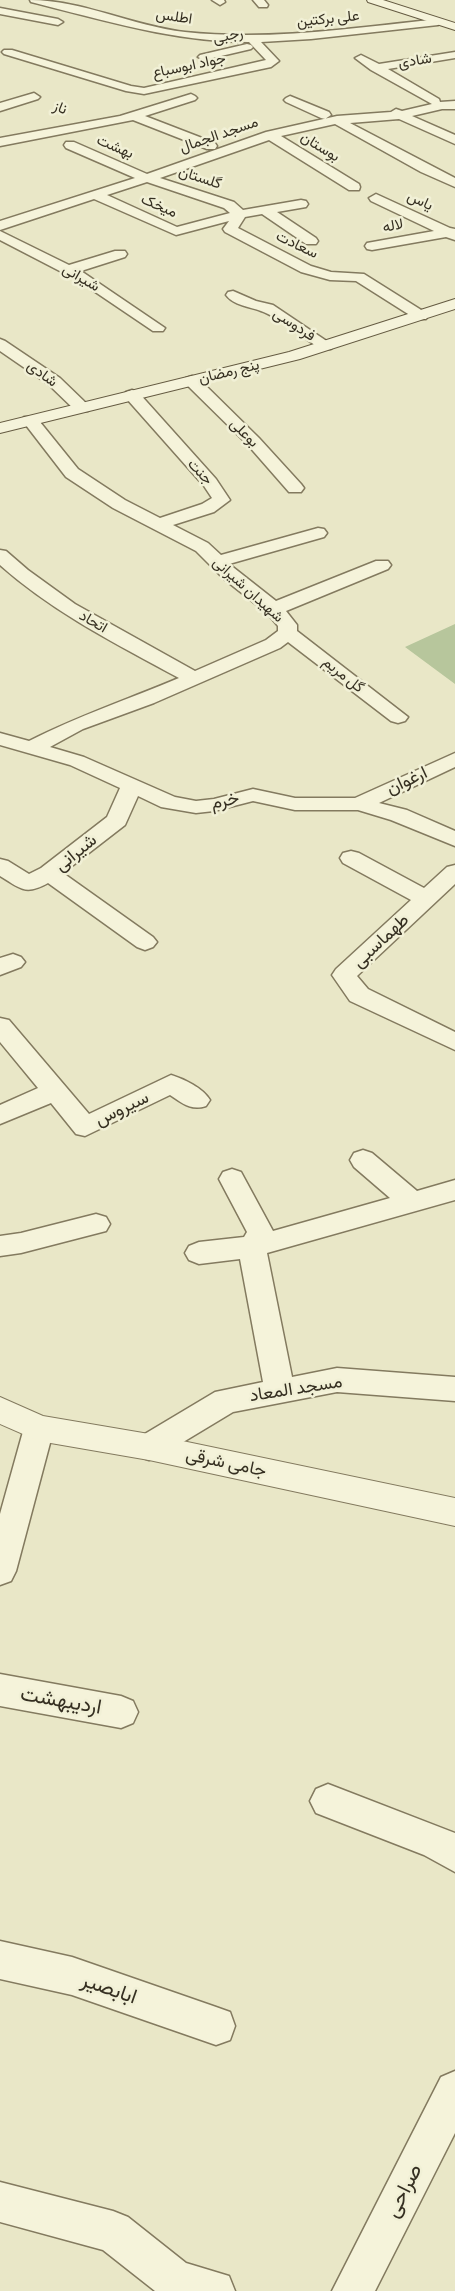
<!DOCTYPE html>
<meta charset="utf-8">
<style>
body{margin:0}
canvas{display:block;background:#e9e7c7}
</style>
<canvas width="455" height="2291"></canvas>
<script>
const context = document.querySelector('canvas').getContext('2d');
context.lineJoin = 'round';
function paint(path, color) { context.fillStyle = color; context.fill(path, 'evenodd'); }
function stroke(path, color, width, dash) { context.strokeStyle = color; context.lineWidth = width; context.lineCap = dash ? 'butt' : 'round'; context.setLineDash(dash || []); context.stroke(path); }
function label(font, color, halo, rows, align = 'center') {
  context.font = font + ' Bitter,Vazirmatn,serif'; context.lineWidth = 5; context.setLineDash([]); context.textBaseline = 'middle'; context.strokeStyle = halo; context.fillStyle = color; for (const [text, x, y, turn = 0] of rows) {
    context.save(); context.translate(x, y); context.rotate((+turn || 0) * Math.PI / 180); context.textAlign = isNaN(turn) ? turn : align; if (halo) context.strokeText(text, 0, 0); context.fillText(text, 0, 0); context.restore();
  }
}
paint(new Path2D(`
 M455,624v60l-50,-37z`), '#b7c69c');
const minor = new Path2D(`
 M30,0c53,0 102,26 155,32 85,9 169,-4 253,-13l5,3 -5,3 -127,14 -50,3 18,19 -8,6 -127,27 -18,-3 -122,-37 -2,-2 2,-2h8l119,36 13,2 122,-28 -17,-18c-75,0 -146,-22 -218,-40z
 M212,0h12l1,2 -5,3z
 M253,0h11l4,5 -1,2h-8z
 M0,8l58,11 5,3 -5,3 -58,-11z
 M247,44l4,1 2,2 -2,2 -47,11 -6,-3 2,-2z
 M455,52v6l-67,11 51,30 1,3 15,-1v8h-13l-30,7 43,19v9l-56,-25 -49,4 105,55v9l-34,-15 -86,-48 -54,12 78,48 1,3 -1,3h-10l-80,-50 -109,38 74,24 9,8 58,-10 5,1 2,3 -2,3 -29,5 39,26 2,3 -2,3h-10l-44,-30 -17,3 -7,11 73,38 20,6 33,2 62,39 2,3 -2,3h-10l-60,-38 -26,-1 -29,-8 -76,-40 -2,-3 6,-8 -53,14 -82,-36 -94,31v-9l135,-43 -69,-30 -2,-3 2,-3h8l73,32 119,-42 71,-16 54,-4 5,-3 6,2 30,-7 -61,-34 -16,-12 6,-3 18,9zM147,182l77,26 6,5 -53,14 -70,-32z
 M34,93l6,4 -2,2 -38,12v-8z
 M191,94l4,2 2,2 -2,2 -50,16 70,27 2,3 -2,3h-8l-74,-29 -133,26v-8l120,-22z
 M290,96l39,16 2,3 -6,4 -4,-1 -35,-16 -2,-2 2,-2z
 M376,194l74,34 5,1v11l-9,-3 -74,13 -5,-1 -2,-3 2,-3 67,-12 -63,-30 -2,-3z
 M0,231l69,34 46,-14h10l2,3 -2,3 -44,14 84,57 -2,3h-10l-74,-50 -79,-41z
 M233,291l23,10 17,4 61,41 -3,3h-10c-16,-10 -44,-33 -60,-38 -11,-4 -28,-6 -35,-16l2,-3z
 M0,339l5,2 55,37 28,27 2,3 -2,3h-12l-28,-27 -48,-33z
 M192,376l6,2 61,60 42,46 3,4 -3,4h-12l-42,-48 -61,-60 -2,-3 2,-3z
 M132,390l6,2 78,87 14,21 -16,12 -41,13 35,18 13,12 97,-27 6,1 3,4 -3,4 -95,27 47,37 100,-40h12l3,4 -3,4 -102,42 11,14v6l111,86 -3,4 -7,2 -7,-2 -103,-79 -8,6 -126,55 -71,26 -33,18 34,10 91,40 21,4 18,-2 39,-10 42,9h60l100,-45v14l-76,36 28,7 48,21v15l-64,-26 -33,-10h-63l-42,-9 -39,10 -18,2 -35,-6 -23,-11 -13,29 -62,48 90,64 4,5 -4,5 -8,3 -8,-3 -89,-64c-23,13 -28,5 -48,-7v-17l8,2 21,13 12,-6 66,-51 13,-29 -50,-23 -70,-20v-12l29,8c49,-25 100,-42 150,-63 -63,-34 -126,-66 -179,-113v-15l6,1 22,19 47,34 120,67 71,-31 12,-9v-5l-11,-13 -43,-34 -28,-28 -83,-43 -47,-31 -44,-57 2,-3h12l42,52 47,31 35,18 42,-14 10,-6 -8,-12 -78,-88 -2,-3 2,-3z
 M351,851l8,2 65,35 23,-21 8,-2v19l-98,92 11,13 87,43v18l-105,-49 -18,-26 4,-6 75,-69 -68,-37 -3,-5 3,-5z
 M13,954l8,3 4,5 -4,5 -21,8v-17z
 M0,1018l9,2 80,94 82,-39c13,4 32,13 39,25l-4,6c-15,5 -24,-3 -36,-11l-85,41 -9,-2 -25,-31 -51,21v-19l38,-17 -38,-46z
 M363,1150l9,3 45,38 38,-11v20l-188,53 25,124 45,-9 118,9v24l-118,-9 -104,20 -73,44 -11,4 -11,-4 -4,-9 4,-9 77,-46 48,-10 -23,-123 -41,5 -10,-4 -4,-7 4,-7 10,-4 45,-5 3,-5 -28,-53 4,-7 9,-3 9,3 32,59 117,-33 -36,-31 -4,-7 4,-7z
 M96,1214l10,3 4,7 -4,7 -85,22 -21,3v-20l21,-3z
 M39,1416l11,3 4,9 -38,143 -5,10 -11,4v-71l24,-86 4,-9z
 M0,1674l121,22 12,5 5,11 -5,11 -12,5 -121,-22z
 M328,1784l127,49v39l-31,-17 -108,-42 -6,-12 6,-12z
 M0,1941l72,16 144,50 14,5 5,14 -5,14 -14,5 -144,-50 -72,-16z
 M455,2071v62l-80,158h-43l109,-214z
 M0,2182l113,29 15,6 58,46 43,13 6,15h-80l-52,-41 -103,-28z`);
const tertiary = new Path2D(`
 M0,1397l43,19 106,18 306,64v28l-306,-66 -110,-19 -39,-17z`);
const secondary = new Path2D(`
 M367,0h16l72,23v7l-87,-28z
 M455,299v10l-155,50 -300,74v-10l289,-71z`);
stroke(minor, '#837a5f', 3);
stroke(tertiary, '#837a5f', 2);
stroke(secondary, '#655b42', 2);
paint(minor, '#f5f3da');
paint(tertiary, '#f5f3da');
paint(secondary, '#f5f3da');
label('15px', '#352f21', '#f1f0d6', [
 ["اطلس",174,17,8],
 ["علی برکتین",328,19,-6],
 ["رجبی",228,36,-12],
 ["شادی",415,61,-9],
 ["جواد ابوسباع",189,66,-12],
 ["ناز",60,108,22],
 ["مسجد الجمال",219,135,-19],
 ["بهشت",115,147,23],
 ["بوستان",320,147,32],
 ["گلستان",200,178,18],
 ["یاس",420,201,25],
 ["میخک",159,206,24],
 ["لاله",393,226,-10],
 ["سعادت",297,245,26],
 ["شیرانی",81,278,30],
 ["فردوسی",294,325,33],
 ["پنج رمضان",229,372,-14],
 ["شادی",42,374,36],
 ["بوعلی",244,433,45],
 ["جنت",200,472,46],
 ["شهیدان شیرانی",248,590,42],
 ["اتحاد",93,622,30],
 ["گل مریم",343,675,38]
]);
label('18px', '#352f21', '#f1f0d6', [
 ["ارغوان",407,781,-25],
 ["خرم",225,801,-13],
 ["شیرانی",76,853,-39],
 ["طهماسبی",381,941,-43],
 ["سیروس",122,1109,-26],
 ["مسجد المعاد",296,1389,-9],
 ["جامی شرقی",226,1463,12]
]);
label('21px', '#352f21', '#f1f0d6', [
 ["اردیبهشت",61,1701,10],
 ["ابابصیر",109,1989,19],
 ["صراحی",404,2191,-63]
]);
</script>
